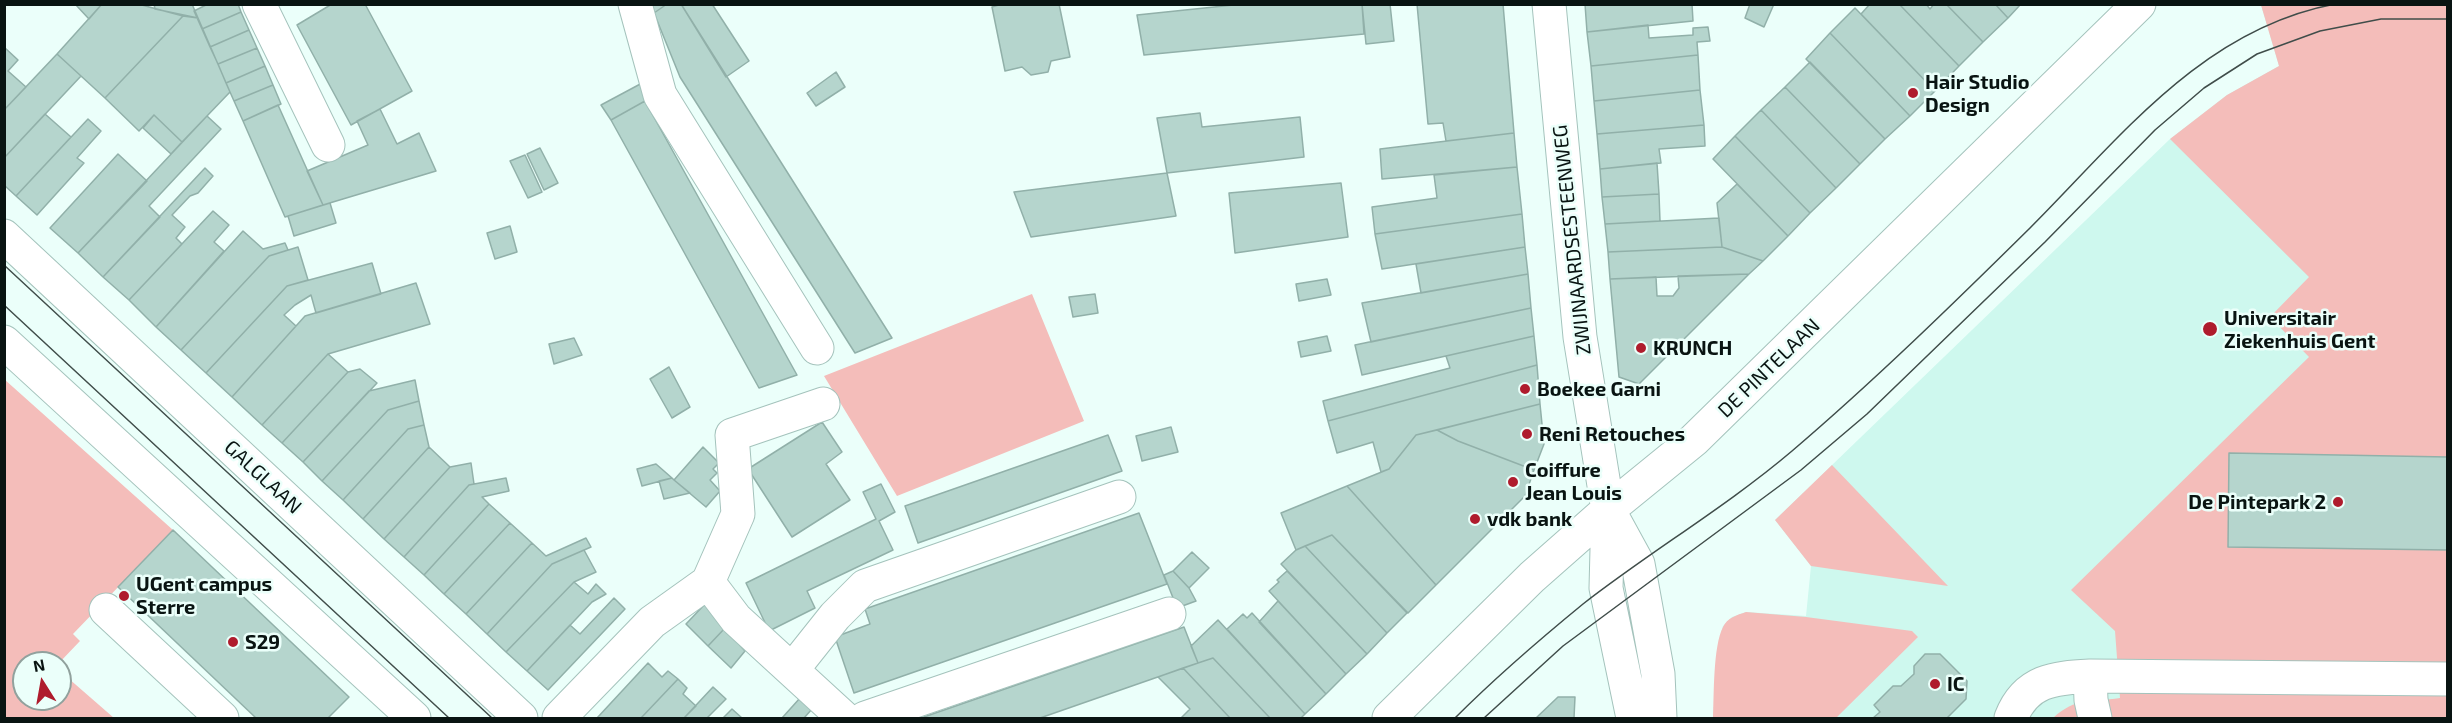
<!DOCTYPE html>
<style>
body{margin:0}
#map{position:relative;width:2452px;height:723px;overflow:hidden;background:#ebfffa;font-family:"Exo 2",sans-serif}
canvas{display:block}
.frame{position:absolute;inset:0;border:6px solid #091412;pointer-events:none}
.north{position:absolute;left:12px;top:651px;width:60px;height:60px;box-sizing:border-box;background:#ebfffa;border:2px solid #91a19d;border-radius:50%;rotate:349deg;font-size:16px;font-weight:700;line-height:24px;text-align:center;color:#091412}
.north::after{content:'';display:block;margin:auto;width:21px;height:27px;background:#af1c2d;clip-path:polygon(50% 0,100% 100%,50% 72%,0 100%)}
</style>
<div id="map">
<canvas width="2452" height="723"></canvas>
<div class="frame"></div>
<div class="north">N</div>
</div>
<script>
const context = document.querySelector('canvas').getContext('2d');
context.lineJoin = 'round';
function paint(path, color) { context.fillStyle = color; context.fill(path, 'evenodd'); }
function stroke(path, color, width, dash) { context.strokeStyle = color; context.lineWidth = width; context.lineCap = dash ? 'butt' : 'round'; context.setLineDash(dash || []); context.stroke(path); }
function label(font, color, halo, rows, align = 'center') {
  context.font = font + ' "Exo 2",sans-serif'; context.lineWidth = 5; context.setLineDash([]); context.textBaseline = 'middle'; context.strokeStyle = halo; context.fillStyle = color; for (const [text, x, y, turn = 0] of rows) {
    context.save(); context.translate(x, y); context.rotate((+turn || 0) * Math.PI / 180); context.textAlign = isNaN(turn) ? turn : align; if (halo) context.strokeText(text, 0, 0); context.fillText(text, 0, 0); context.restore();
  }
}
paint(new Path2D(`
 M2261,5h186v713h-734l6,-78 4,-14 9,-9 14,-5 60,4 5,-50 -36,-46 395,-381 57,-44 52,-29z`), '#cef8ee');
paint(new Path2D(`
 M2261,5h186v713h-394c23,-21 38,-16 67,-20l-5,-67 -44,-41 238,-233 -39,-40 39,-40 -139,-138 57,-44 52,-29z
 M1032,294l52,127 -187,75 -73,-120z
 M4,379l169,151 -100,104 7,7 -21,22h-35v36h36v-28l54,47h-109z
 M1832,465l116,121 -137,-20 -36,-46z
 M1746,612l60,5 106,14 6,6 -82,81h-123c1,-22 0,-72 10,-91 4,-9 14,-12 23,-15z`), '#f4bdba');
const building = new Path2D(`
 M75,4h27l-13,15z
 M102,4h36l45,12 -78,82 -48,-44z
 M154,4h38l6,14 -43,-9z
 M208,4h30l3,8 -39,17 -8,-18z
 M332,4h33l47,87 -61,34 -54,-100z
 M651,4h16l-13,9z
 M667,4h14l211,334 -37,15 -175,-276 -26,-64z
 M681,4h31l37,57 -23,16z
 M1002,4h57l11,53 -19,4 -3,11 -17,3 -9,-8 -17,4 -13,-64z
 M1243,4h119l2,30 -220,21 -7,-40z
 M1362,4h28l4,37 -28,3z
 M1417,4h86l11,129 -68,8 -3,-18 -15,1z
 M1585,4h107l1,17 -106,11z
 M1750,4h24l-10,23 -19,-9z
 M1870,4h29l60,62 -24,25 -74,-77z
 M1899,4h27l4,5 4,-5h12l37,38 -24,24z
 M1946,4h49l13,14 -25,24z
 M1995,4h26l-13,14z
 M1855,8l80,83 -25,25 -80,-83z
 M241,12l8,18 -39,17 -8,-18z
 M183,16l15,2 32,74 -48,50 -28,-27 -15,16 -34,-33z
 M1648,25l1,13 44,-3v-7l15,-1 2,14 -13,1 1,13 -107,11 -4,-34z
 M249,30l8,18 -39,16 -8,-17z
 M1830,33l80,83 -25,23 -79,-80z
 M4,47l14,13 -10,11 18,16 -22,23z
 M257,48l8,18 -39,17 -8,-19z
 M57,54l24,22 -77,82v-48z
 M1698,55l2,35 -106,11 -3,-35z
 M1810,62l75,77 -25,25 -75,-77z
 M265,66l8,19 -39,16 -8,-18z
 M836,72l9,15 -29,19 -9,-13z
 M644,82l1,19 -34,19 -10,-15z
 M273,85l8,19 -38,17 -9,-20z
 M1785,87l75,77 -24,24 -75,-78z
 M1700,90l4,35 -107,9 -3,-33z
 M645,101l152,274 -38,13 -148,-268z
 M278,105l45,100 -38,12 -42,-96z
 M380,109l17,35 22,-11 17,38 -113,34 -16,-34 61,-26 -11,-24z
 M1761,110l75,78 -26,25 -75,-77z
 M1200,113l2,14 98,-10 4,40 -137,16 -10,-55z
 M45,114l26,23 -55,59 -12,-11v-27z
 M154,115l28,27 -11,12 -28,-26z
 M207,116l14,13 -72,77 11,11 -57,60 -25,-24z
 M88,119l13,12 -24,27 7,5 -47,52 -21,-19z
 M1704,125l1,21 -46,3 2,14 -61,6 -3,-35z
 M1514,133l3,34 -135,12 -2,-30z
 M1735,136l75,77 -22,23 -75,-77z
 M540,148l18,35 -14,7 -17,-36z
 M118,154l29,27 -69,72 -28,-25z
 M525,155l17,37 -14,6 -18,-37z
 M1657,163l2,31 -57,3 -2,-28z
 M1517,167l5,47 -147,20 -3,-27 65,-9 -3,-23z
 M205,168l8,8 -15,17 -8,3 -18,19 13,12 -9,11 6,6 -53,56 -26,-23z
 M1167,173l9,43 -145,21 -17,-45z
 M1341,183l7,54 -113,16 -6,-60z
 M1737,184l51,52 -25,25 -41,-14 -5,-44z
 M1659,194l1,27 -55,3 -3,-27z
 M330,203l6,20 -42,13 -6,-20z
 M213,211l16,14 -15,17 10,9 -68,76 -27,-27z
 M1522,214l3,33 -143,22 -7,-35z
 M1719,218l3,29 -114,5 -3,-28z
 M510,226l7,26 -22,7 -8,-26z
 M243,231l20,18 22,-6 3,7 -19,6 -88,94 -25,-23z
 M298,247l10,33 -21,6 -81,87 -25,-23 88,-94z
 M1525,247l3,27 -107,19 -5,-29z
 M1722,247l41,14 -14,13 -139,5 -2,-27z
 M372,263l9,31 -65,19 -5,-18 -16,10 -11,10 12,11 -64,71 -26,-24 81,-87z
 M1528,274l3,34 -160,34 -9,-39z
 M1749,274l-110,110 -20,-7 -9,-98 46,-2 1,19h16l6,-8 -1,-12z
 M1327,279l4,16 -32,6 -3,-17z
 M416,283l14,41 -102,30 -66,71 -30,-28 73,-81z
 M1095,294l3,19 -25,4 -4,-20z
 M1531,308l3,28 -172,39 -7,-30z
 M1327,336l4,15 -30,6 -3,-15z
 M1534,336l3,29 -209,56 -5,-20 127,-33 -4,-12z
 M574,338l8,17 -28,9 -5,-20z
 M328,354l20,18 -66,71 -20,-18z
 M1537,365l3,39 -124,31 -27,34 -8,3 -8,-30 -36,11 -9,-32z
 M669,367l21,40 -18,11 -22,-39z
 M360,369l17,14 -74,79 -21,-19 66,-71z
 M415,380l4,21 -31,9 -66,71 -19,-19 66,-71z
 M419,401l5,24 -16,4 -65,71 -21,-19 66,-71z
 M1540,404l4,40 -10,26 -76,-29 -21,-11z
 M822,422l20,30 -16,12 24,36 -58,37 -44,-68z
 M424,425l5,22 -66,72 -20,-19 65,-71z
 M1171,427l7,25 -36,9 -6,-25z
 M1437,430l21,11 76,29 -9,26 -89,89 -89,-99 42,-17 27,-34z
 M1108,435l14,36 -204,72 -13,-37z
 M429,447l21,20 -66,72 -21,-20z
 M703,447l16,16 -6,6 4,4 -7,7 10,11 -14,16 -32,-27z
 M2229,453l219,4v93l-220,-3z
 M471,463l3,21 -5,1 -65,72 -20,-18 66,-72z
 M656,464l16,14 -30,8 -5,-17z
 M506,478l3,13 -27,6 7,7 -65,71 -20,-18 65,-72z
 M672,478l2,2 16,13 -26,6 -5,-18z
 M881,484l14,28 -16,9 14,29 -86,41 8,17 -46,23 -23,-48 130,-64 -13,-27z
 M1347,486l89,99 -28,28 -76,-78 -36,15 -15,-37z
 M489,504l21,19 -66,71 -20,-19z
 M1139,513l28,71 -313,109 -19,-56 35,-13 -5,-15z
 M510,523l22,20 -66,71 -22,-20z
 M173,530l176,167 -21,21h-72l-138,-131z
 M1332,535l75,78 -20,20 -82,-87z
 M586,538l5,9 -39,17 -65,70 -21,-20 66,-71 14,13z
 M1305,546l82,87 -20,21 -86,-90 15,-14z
 M584,550l12,22 -22,10 -68,70 -19,-18 65,-70z
 M1192,552l17,16 -20,20 -16,-17z
 M1173,571l16,17 7,13 -19,7 -13,-33z
 M1287,571l80,83 -21,20 -77,-83 10,-9 -2,-2z
 M574,582l14,12 8,-10 10,10 -14,8 -65,69 -21,-19z
 M614,598l11,11 -77,81 -21,-19 43,-46 10,9z
 M1278,601l68,73 -20,20 -67,-72z
 M706,603l19,25 -17,18 -22,-22z
 M1252,613l74,81 -21,20 -78,-85 16,-15 4,4z
 M1218,620l87,94 -4,4h-31l-57,-60 -15,5 -7,-17z
 M1184,627l14,36 -158,55h-119z
 M725,628l20,23 -14,17 -23,-22z
 M1925,654h15l27,27 -1,18 -19,19h-74l7,-6 -6,-7 19,-19h8l13,-12v-8z
 M1213,658l57,60h-40l-47,-50z
 M648,663l14,14 6,-6 10,8 -37,39h-44z
 M1183,668l47,50h-49l9,-9 -32,-32z
 M678,679l9,9 -4,6 13,12 -12,12h-43z
 M713,687l13,12 -19,19h-23z
 M1558,697h17l-1,21h-38z
 M800,698l12,11 -8,9h-22z
 M732,709l10,9h-19z`);
paint(building, '#b5d5cd');
stroke(building, '#91b0a9', 1.5);
const minor = new Path2D(`
 M259,4l69,141
 M635,4l25,91 157,253
 M1549,4l31,333 28,173 -2,78 27,130
 M4,236l517,482
 M4,342l410,376
 M1609,511l29,53 20,110 2,44
 M708,582l30,-68 -6,-79 91,-31
 M106,610l116,108
 M792,670l43,-54 30,-30 254,-89
 M2090,676l1,24 4,18
 M559,718l93,-96 56,-40 28,37 108,99
 M865,718l304,-104
 M1389,718l143,-141 76,-67 86,-70 445,-436
 M2011,718c15,-38 43,-40 79,-42l358,3`);
stroke(minor, '#a4c3bc', 35);
stroke(minor, '#fff', 33);
stroke(new Path2D(`
 M4,265l488,453
 M4,305l445,413
 M1455,718c40,-40 84,-78 128,-114 68,-53 143,-97 209,-153 82,-70 161,-147 238,-223 90,-90 172,-199 305,-224
 M1484,718l79,-72 238,-176 66,-56 178,-172 110,-112 49,-42 53,-34 63,-23 61,-12h67`), '#404d4a', 1.5);
for (const [x, y, r, color] of [
 [1913,93,6,"#af1c2d"],
 [2210,329,8,"#af1c2d"],
 [1641,348,6,"#af1c2d"],
 [1525,389,6,"#af1c2d"],
 [1527,434,6,"#af1c2d"],
 [1513,482,6,"#af1c2d"],
 [2338,502,6,"#af1c2d"],
 [1475,519,6,"#af1c2d"],
 [124,596,6,"#af1c2d"],
 [233,642,6,"#af1c2d"],
 [1935,684,6,"#af1c2d"]
]) { const dot = new Path2D(); dot.arc(x, y, r, 0, 2 * Math.PI); context.fillStyle = color; context.fill(dot); stroke(dot, '#ebfffa', 2); }
label('bold 20px', '#091412', '#ebfffa', [
 ["Hair Studio",1925,82],
 ["Design",1925,105],
 ["Universitair",2224,318],
 ["Ziekenhuis Gent",2224,341],
 ["KRUNCH",1653,348],
 ["Boekee Garni",1537,389],
 ["Reni Retouches",1539,434],
 ["Coiffure",1525,470],
 ["Jean Louis",1525,493],
 ["De Pintepark 2",2326,502,"right"],
 ["vdk bank",1487,519],
 ["UGent campus",136,584],
 ["Sterre",136,607],
 ["S29",245,642],
 ["IC",1947,684]
], 'left');
label('20px', '#091412', '#ebfffa', [
 ["ZWIJNAARDSESTEENWEG",1572,240,-96],
 ["DE PINTELAAN",1769,368,-44],
 ["GALGLAAN",263,477,43]
]);
</script>
